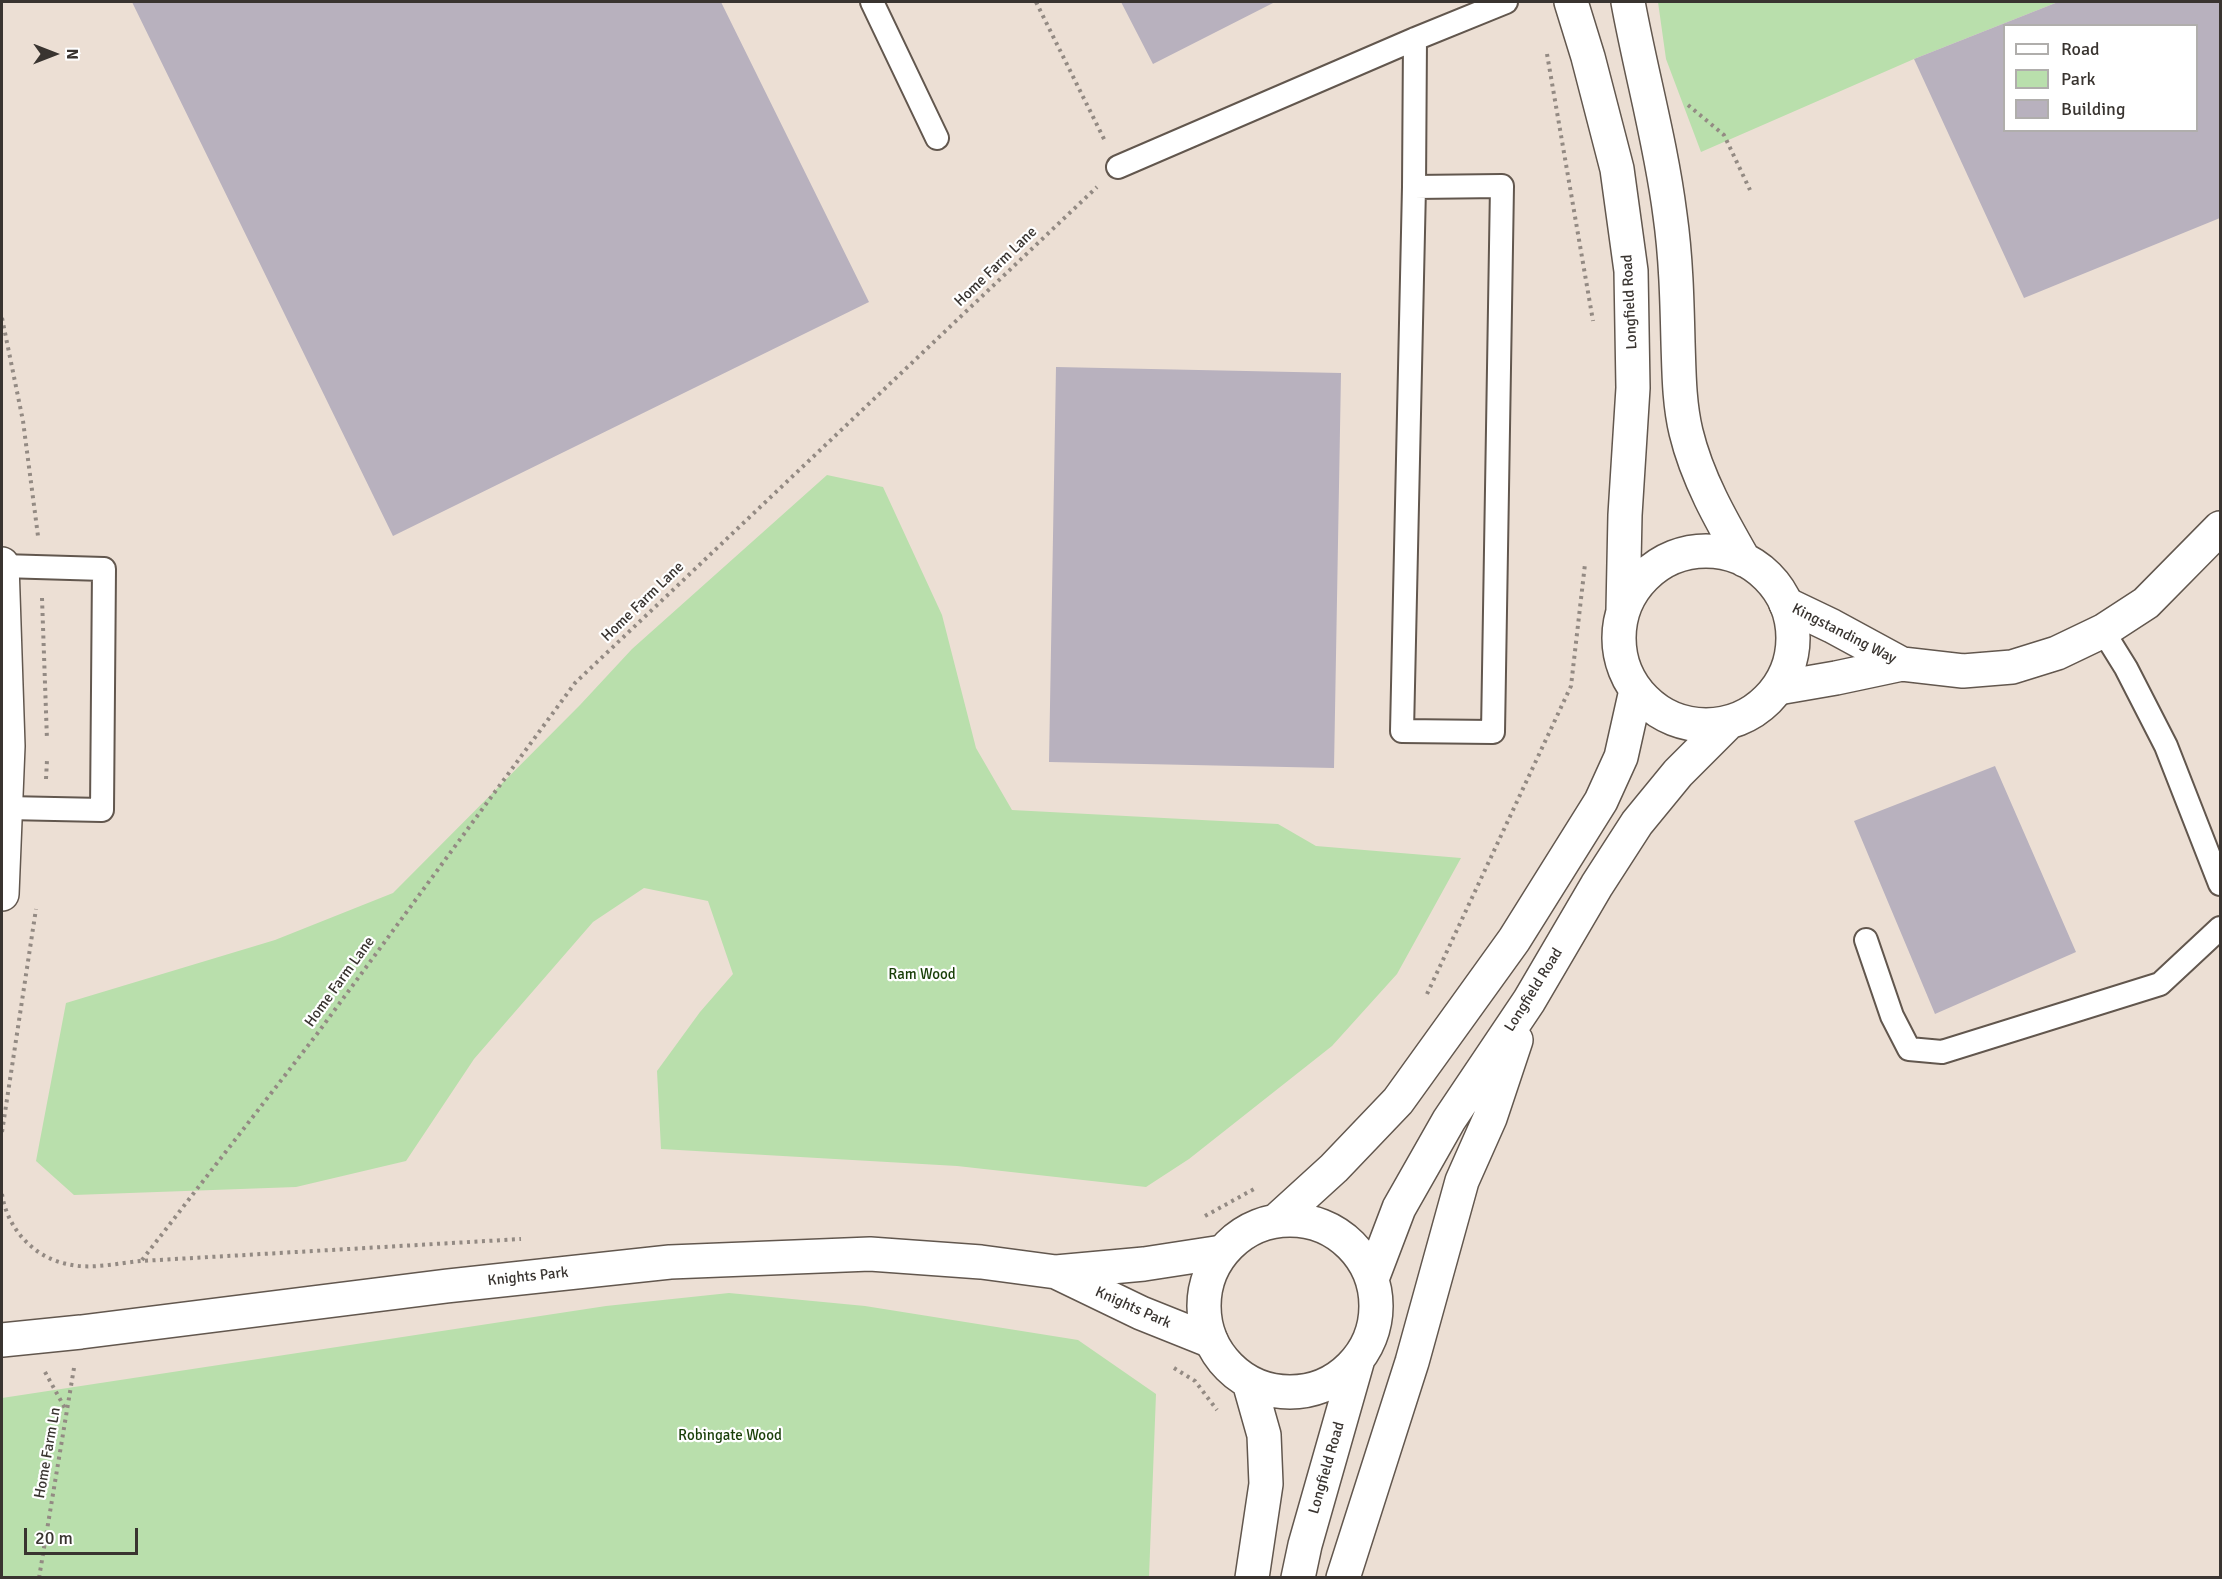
<!DOCTYPE html>
<style>
body{margin:0}
#map{position:relative;width:2222px;height:1579px;overflow:hidden;background:#ecdfd4;font-family:Signika,sans-serif}
canvas{display:block}
.frame{position:absolute;inset:0;border:3px solid #393430;pointer-events:none}
.legend{position:absolute;left:2003px;top:24px;width:195px;height:108px;box-sizing:border-box;background:#fff;border:2px solid #b0aeac;margin:0;padding:8px 10px;list-style:none;font-size:18px;color:#393430}
.legend li{display:flex;align-items:center;gap:12px;height:30px}
.legend b{width:30px;border:2px solid #b0aeac}
.north{position:absolute;left:24px;top:24px;width:60px;height:60px;-webkit-text-stroke:4px #fff;paint-order:stroke;rotate:90deg;font-size:16px;font-weight:700;line-height:24px;text-align:center;color:#393430}
.north::after{content:'';display:block;margin:auto;width:21px;height:27px;background:#393430;clip-path:polygon(50% 0,100% 100%,50% 72%,0 100%)}
.scale{position:absolute;left:24px;top:1528px;width:114px;height:27px;box-sizing:border-box;border:3px solid #393430;border-top:0;padding-left:8px;font-size:18px;line-height:21px;white-space:nowrap;color:#393430;-webkit-text-stroke:4px #fff;paint-order:stroke}
</style>
<div id="map">
<canvas width="2222" height="1579"></canvas>
<div class="frame"></div>
<ul class="legend">
<li><b style="height:8px;background:#fff"></b>Road</li>
<li><b style="height:16px;background:#b9dfac"></b>Park</li>
<li><b style="height:16px;background:#b8b1be"></b>Building</li>
</ul>
<div class="north">N</div>
<div class="scale">20 m</div>
</div>
<script>
const context = document.querySelector('canvas').getContext('2d');
context.lineJoin = 'round';
function paint(path, color) { context.fillStyle = color; context.fill(path, 'evenodd'); }
function stroke(path, color, width, dash) { context.strokeStyle = color; context.lineWidth = width; context.lineCap = dash ? 'butt' : 'round'; context.setLineDash(dash || []); context.stroke(path); }
function label(font, color, halo, rows, align = 'center') {
  context.font = font + ' Signika,sans-serif'; context.lineWidth = 4.5; context.setLineDash([]); context.textBaseline = 'middle'; context.strokeStyle = halo; context.fillStyle = color; for (const [text, x, y, turn = 0] of rows) {
    context.save(); context.translate(x, y); context.rotate((+turn || 0) * Math.PI / 180); context.textAlign = isNaN(turn) ? turn : align; if (halo) context.strokeText(text, 0, 0); context.fillText(text, 0, 0); context.restore();
  }
}
paint(new Path2D(`
 M1658,2h400l-144,57 -213,93 -35,-93z
 M827,475l56,12 59,128 34,133 36,62 266,14 38,22 145,12 -64,116 -65,72 -143,113 -43,28 -189,-21 -296,-17 -4,-78 43,-59 33,-38 -25,-73 -64,-13 -51,34 -119,137 -68,102 -110,26 -222,8 -38,-34 30,-158 209,-63 118,-47 187,-188 52,-56z
 M729,1293l136,13 213,34 78,54 -7,183h-1147v-179l604,-92z`), '#b9dfac');
paint(new Path2D(`
 M132,2h589l148,300 -476,234z
 M1121,2h154l-122,62z
 M2058,2h162v216l-196,80 -110,-239zM2004,26h192v104h-192z
 M1056,367l285,6 -7,395 -285,-6z
 M1995,766l81,186 -141,62 -81,-193z`), '#b8b1be');
const service = new Path2D(`
 M872,2l65,136
 M1118,167l297,-128 91,-37
 M1414,187l88,-1 -9,546 -91,-1 12,-544 1,-148
 M2,566l102,3 -2,241 -95,-2
 M2103,631l23,37 40,78 54,138
 M1866,940l26,76 17,33 33,3 218,-68 60,-56`);
const minor = new Path2D(`
 M2,564l6,182 -6,148
 M1786,604l46,22 70,38
 M1778,688l58,-10 66,-14 61,7 49,-4 45,-14 46,-22 43,-28 74,-75
 M1056,1272l85,41 70,28
 M2,1340l79,-8 366,-46 223,-24 200,-8 111,8 75,10 88,-8 78,-12`);
const tertiary = new Path2D(`
 M1571,2l17,55 29,112 14,102 2,117 -8,127 -2,95
 M1628,2c13,71 33,141 42,213 6,42 7,85 8,127 1,30 1,61 8,90 11,46 35,88 58,128
 M1619 638a87 87 0 1 1 174 0a87 87 0 1 1-174 0Z
 M1277,1220l57,-52 64,-67 116,-161 87,-139 20,-44 15,-67
 M1204 1306a86 86 0 1 1 172 0a86 86 0 1 1-172 0Z
 M1372,1279l27,-71 50,-88 80,-119 68,-116 40,-62 41,-50 51,-51
 M1249,1382l15,53 2,49 -14,94
 M1298,1578l7,-33 53,-186
 M1343,1578l69,-216 50,-181 28,-63 26,-78`);
stroke(service, '#62574e', 26);
stroke(minor, '#62574e', 36);
stroke(tertiary, '#62574e', 36);
stroke(new Path2D(`
 M1036,2l69,139
 M1547,54l46,267
 M1688,105l36,30 26,55
 M2,318l21,103 15,115
 M42,598l5,142
 M46,779l1,-19
 M1427,994l144,-308 14,-122
 M2,1132l34,-223
 M2,1194c5,34 31,63 65,70 24,6 51,-1 74,-3l380,-22
 M1205,1216l49,-27
 M142,1260l175,-226 258,-351 522,-496
 M1174,1368l21,13 22,29
 M45,1372l21,38
 M39,1578l35,-210`), '#938a83', 4, [3, 4.5]);
stroke(service, '#fff', 22);
stroke(minor, '#fff', 33);
stroke(tertiary, '#fff', 33);
label('15px', '#393430', '#fff', [
 ["Home Farm Lane",996,267,-44],
 ["Longfield Road",1630,302,-93],
 ["Home Farm Lane",643,602,-44],
 ["Kingstanding Way",1844,634,27],
 ["Home Farm Lane",340,982,-54],
 ["Longfield Road",1534,990,-58],
 ["Knights Park",528,1277,-6],
 ["Knights Park",1133,1308,24],
 ["Home Farm Ln",48,1453,-80],
 ["Longfield Road",1327,1468,-74]
]);
label('15px', '#193f08', '#fff', [
 ["Ram Wood",922,975],
 ["Robingate Wood",730,1436]
]);
</script>
